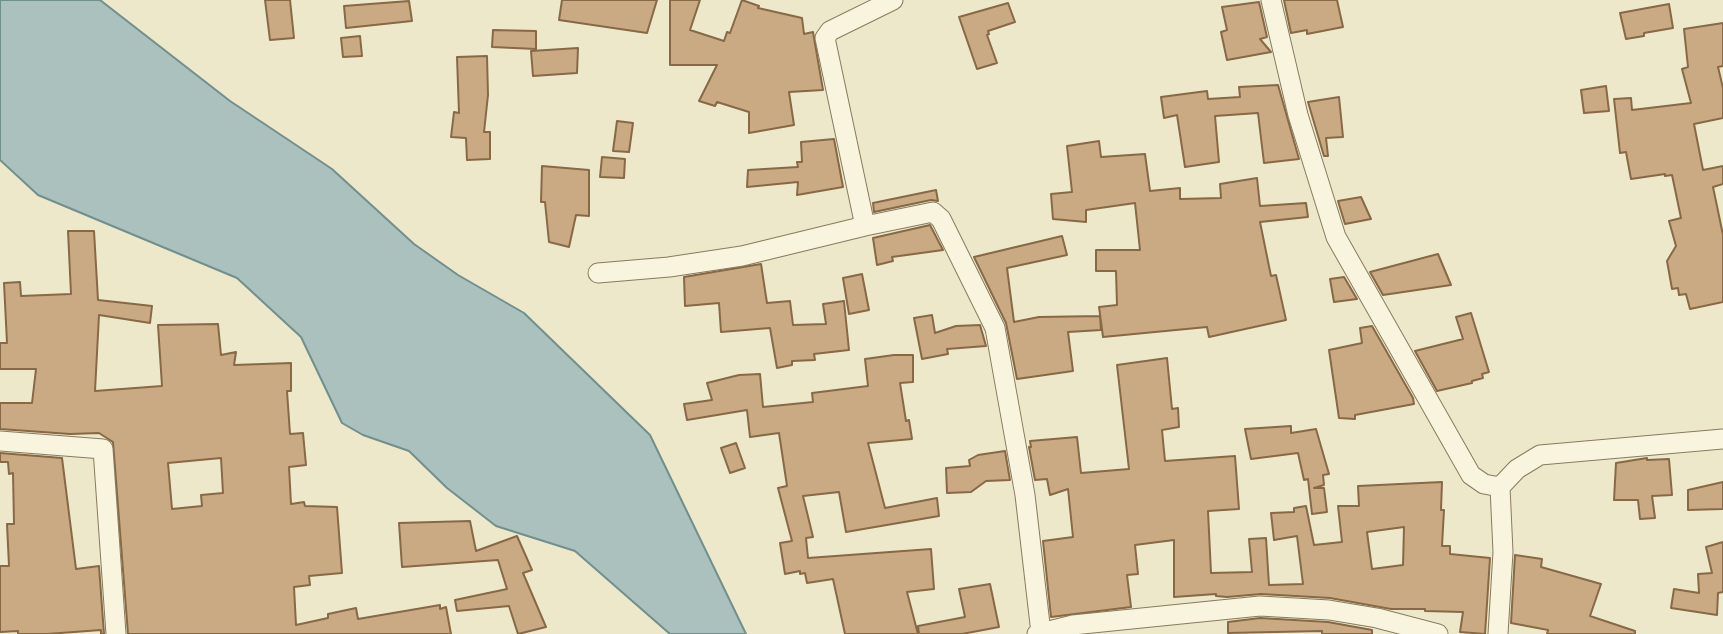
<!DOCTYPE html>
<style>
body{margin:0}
canvas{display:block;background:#ede8ca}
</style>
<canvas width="1723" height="634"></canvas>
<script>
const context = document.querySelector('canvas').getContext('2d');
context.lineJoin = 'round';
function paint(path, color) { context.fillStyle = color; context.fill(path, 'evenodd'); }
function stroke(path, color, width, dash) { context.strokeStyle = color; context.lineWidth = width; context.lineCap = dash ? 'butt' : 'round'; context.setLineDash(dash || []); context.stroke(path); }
const water = new Path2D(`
 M0,0h100l130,101 102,68 82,75 44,31 66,38 126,122 96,199h-76l-95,-83 -79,-25 -49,-38 -38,-37 -46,-16 -21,-12 -41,-86 -64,-59 -199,-83 -38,-35z`);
paint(water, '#aac1be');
stroke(water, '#71908d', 2);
const building = new Path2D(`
 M265,0h25l4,38 -24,2z
 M562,0h95l-10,33 -88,-13z
 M670,0h30l-10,30 34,11 3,-9 3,1 12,-33 17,6 -1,2 44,10 2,16 9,-2 10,58 -34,2 5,33 -45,8v-21l-32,-10 -2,4 -16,-5 18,-36h-47z
 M1284,0h53l6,27 -36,7v-4l-16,3z
 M409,1l3,20 -66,7 -2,-22z
 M1259,2l8,35 -7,2 11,13 -44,8 -6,-28 6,-2 -5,-23z
 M1008,3l7,19 -27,9 1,3 -2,1 10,28 -20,6 -18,-52z
 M1669,4l4,24 -29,5v3l-18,3 -6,-26z
 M1723,23v43l-5,1 5,21v30l-29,6 9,46 20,-4v18l-10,3 10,48v67l-33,7 -4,-15 -7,1 -1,-7 -6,1 -5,-28 9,-15 -7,-25 12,-3 -9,-43 -7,1v-2l-34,5 -5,-27 -6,1 -6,-54 17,-1 1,12 59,-7 -9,-34 6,-2 -4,-38z
 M493,30l43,1v18l-44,-2z
 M360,36l2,20 -19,1 -2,-19z
 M578,48l-1,25 -44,3 -2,-25z
 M487,56l1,39 -4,37h6v27l-23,1 -1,-22 -15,-1 3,-25 5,1 -2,-56z
 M1278,85l21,74 -35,4 -6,-50 -43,3 4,46 -34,5 -8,-52 -13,3 -3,-21 46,-6 1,8 32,-2 -1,-10z
 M1606,86l3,25 -25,2 -3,-23z
 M1339,97l4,40 -17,1 2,18h-4l-16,-54z
 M617,121l16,2 -4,29 -16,-1z
 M834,139l9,48 -46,8 1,-13 -51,5 1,-17 50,-3 -1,-5h5l-1,-20z
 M1099,141l2,16 44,-3 5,37 30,-3v11l41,-1 -1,-14 37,-6 3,28 46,-3 2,14 -48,5 11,54 5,-1 10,45 -77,17 -2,-10 -104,10 -4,-30 18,-2 -1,-34h-20v-21h44l-5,-47 -49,7v12l-33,-3 -2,-25 21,-2 -5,-46z
 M602,157l23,2 -1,19 -24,-1z
 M542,166l47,4v46l-13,-1 -7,32 -20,-5 -4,-40h-4z
 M936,190l2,11 -7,-1 -57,12 -1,-9z
 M1361,197l10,22 -26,5 -7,-23z
 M930,225l13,25 -51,7 1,4 -16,4 -4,-27z
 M68,231h26l4,69 54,6 -2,17 -51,-8 -4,76 67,-5 -4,-61 60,-1 3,31 15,-3 -2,13 57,-2v28h-4l3,43 13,-1 3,32 -17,2 2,37 13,-2 1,4 32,1 5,66 -33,3 1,9 -16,2 2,38 32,-7v-4l28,-6 2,11 82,-14v4l6,-2 5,27h-323l-15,-192 -14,-9 -29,1 -70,-5v-26h32l4,-34h-36v-26h7l-3,-60 16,-1 1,14 50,-2zM221,458l2,35 -22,2 1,11 -30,3 -4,-46z
 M1062,236l5,19 -60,13 7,54 25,-5 61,-1 1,14 -33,2 5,39 -56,8 -11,-56 -32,-66z
 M1438,254l13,31 -68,10 -13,-23z
 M761,264l6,39 23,-2 3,24 33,-1 -3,-20 21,-3 5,49 -35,4 1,6 -23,1v4l-15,3 -7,-40 -49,4 -2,-29 -34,3 -1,-29z
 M862,274l7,36 -20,4 -6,-36z
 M1344,277l13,22 -23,3 -4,-23z
 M1471,313l18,59 -7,2 1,4 -11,3v2l-35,8 -22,-40 48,-12 -7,-22z
 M932,315l3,18 21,-7 24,-1 6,21 -39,3 1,5 -26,5 -8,-41z
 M1372,326l41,72 1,6 -59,11v4l-16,-1 -10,-68 33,-7 -2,-15z
 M894,355h19v27l-13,1 6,38 3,-1 3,19 -44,4 17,65 52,-10 2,18 -93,16 -7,-40 -36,4 10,41 -7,1 2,20 123,-9 3,40 -27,3 11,42h-73l-12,-55 -26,4 -2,-10 -5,1v-3l-15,3 -5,-31 12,-2 -14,-53 9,-2 -8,-53 -29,4 -3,-27 -60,10 -3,-16 28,-4 -5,-17 32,-8 21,-1 3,33 50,-5 -1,-9 56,-7 -3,-27z
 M1167,358l5,51 6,-1 1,19 -17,3 3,31 70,-5 4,53 -31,2 3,62 41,-1 -3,-33 17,-1 3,47 34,-1 -6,-48 -23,4 -3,-27 23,-1v-4l12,-2 8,39 28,-3 -4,-36h21l-1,-20 84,-4 -1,28h3l-2,36h8v8l40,4 -5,76 -25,-2 3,-20 -38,-1v-2h-34l-61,-11 -69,-4 -34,3 -11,-1v-2l-42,3v-57l-39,5 3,29 -11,1 4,32 -80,10 -8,-76 30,-4 -5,-48 -18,6 -3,-16 -12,1 -6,-33h2l-1,-6 47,-4 4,36 48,-4 -12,-104zM1404,527l-1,38 -31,4 -5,-37z
 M1291,426v7l25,-4 13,45 -6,1 1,10 -10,3h10l3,24 -15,2 -4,-35 -4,1 -6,-27 -47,6 -6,-30z
 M736,443l9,25 -15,5 -9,-25z
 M1005,451l5,29 -24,1 -15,11 -24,1 -1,-25 24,-2 -1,-6 9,-5z
 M0,453l62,5 14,111 23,-3 5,68h-3v-4l-54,4h-29v-3l-18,1v-66h9l-2,-42h7l-1,-51 -4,1 -1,-12h-8z
 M1647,458v2l22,-1 3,36 -20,1 3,22 -15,1 -2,-19h-24l2,-37z
 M1723,482v27l-35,1v-20z
 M470,521l6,30 41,-15 15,34 -9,3 23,54 -28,7 -9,-28 -52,5 -2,-11 52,-11 -9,-29 -96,7 -3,-44z
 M1723,542v50l-5,1 -1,22 -46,-7 3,-19 25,4 -1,-19 14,-1 -6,-26z
 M1515,555l27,4 -1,8 60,17 -11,32 45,15v3h-88l1,-4 -37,-7z
 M990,584l9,43 -37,7h-43l-1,-8 47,-9 -6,-28z
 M1260,618l68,4 44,8v4h-50v-3l-94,2v-11z`);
paint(building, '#c9aa82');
stroke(building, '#876946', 2);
const minor = new Path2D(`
 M893,0l-63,31 -5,7 40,188 68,-14 8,7 54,109 30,167 16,138
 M1271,0l27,115 38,122 135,238 13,9 16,3
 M598,273l71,-6 73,-11 123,-30
 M0,441l103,8 13,185
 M1037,634l36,-9 187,-19 69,4 48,8 61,16
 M1498,634l5,-82 -3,-65 17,-18 23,-14 183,-16`);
stroke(minor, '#897b5f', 21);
stroke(minor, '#f8f4dd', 19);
</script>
